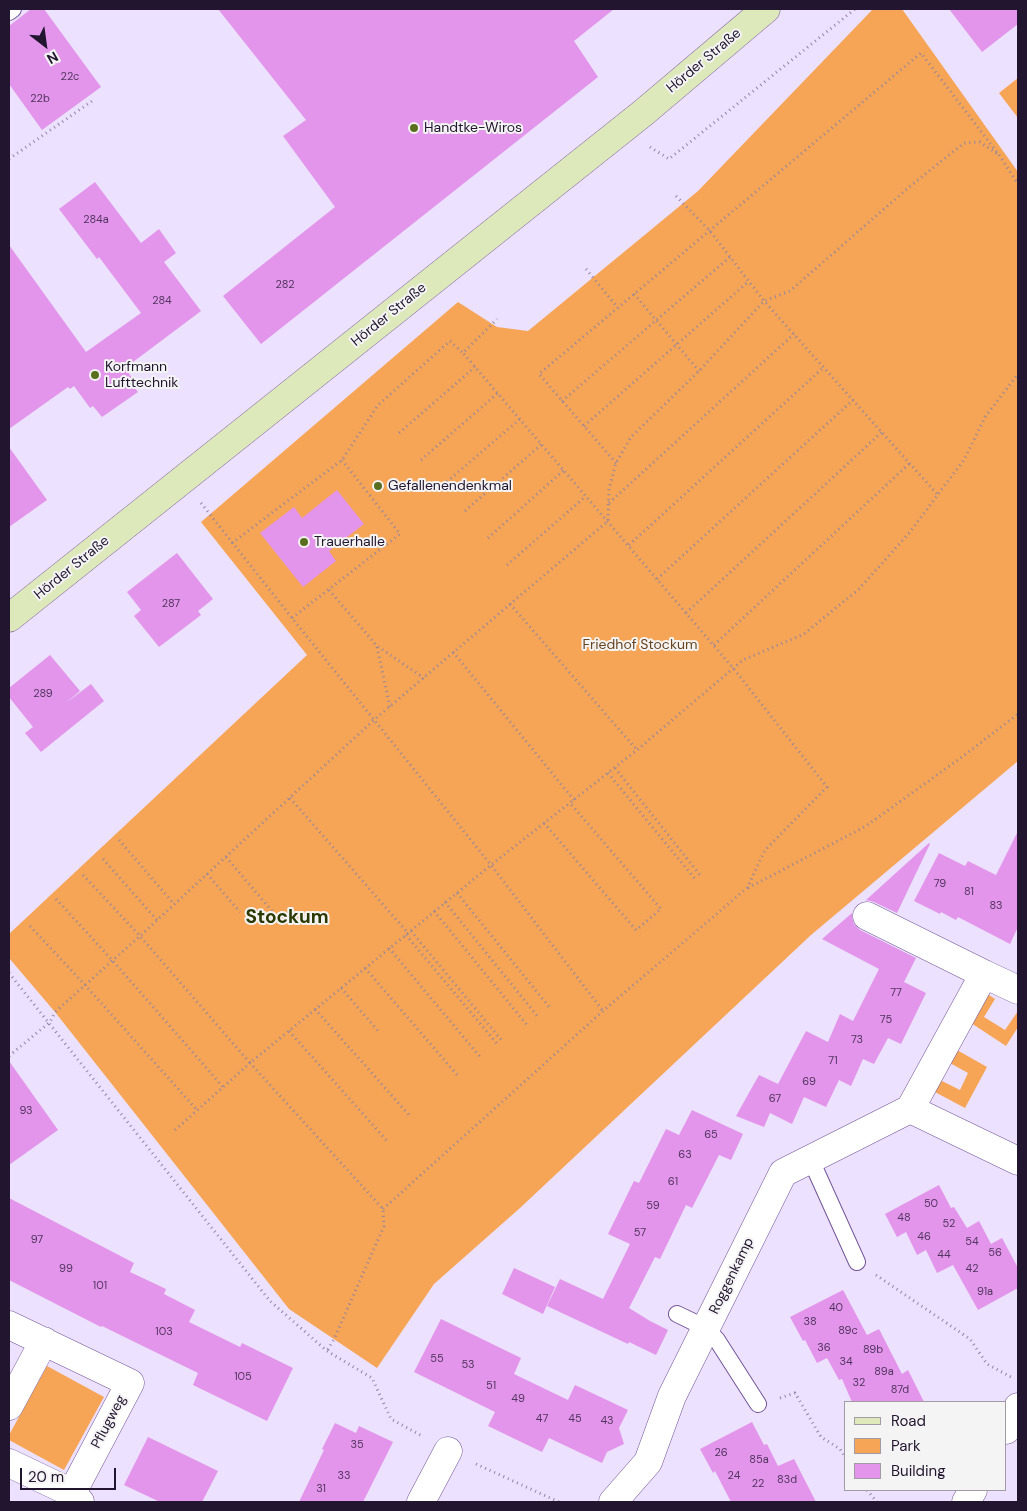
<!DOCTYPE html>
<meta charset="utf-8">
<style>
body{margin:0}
#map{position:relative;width:1027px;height:1511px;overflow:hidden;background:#ece1ff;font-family:"DM Sans",sans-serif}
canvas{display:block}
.frame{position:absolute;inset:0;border:10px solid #21152f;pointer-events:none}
.legend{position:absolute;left:844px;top:1401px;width:162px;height:90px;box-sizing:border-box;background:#f4f4f4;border:1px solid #a09ba5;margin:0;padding:6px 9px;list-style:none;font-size:15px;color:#21152f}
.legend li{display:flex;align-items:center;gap:10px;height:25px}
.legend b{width:25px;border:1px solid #a09ba5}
.north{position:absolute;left:20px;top:20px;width:50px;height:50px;-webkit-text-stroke:4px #f4f4f4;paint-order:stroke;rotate:150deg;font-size:14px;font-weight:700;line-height:20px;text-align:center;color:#21152f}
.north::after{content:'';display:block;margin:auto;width:18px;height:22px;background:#21152f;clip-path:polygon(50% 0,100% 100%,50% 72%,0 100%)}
.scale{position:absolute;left:20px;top:1468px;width:96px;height:22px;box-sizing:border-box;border:2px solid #21152f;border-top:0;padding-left:6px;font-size:15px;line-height:18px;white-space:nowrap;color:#21152f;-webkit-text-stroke:4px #f4f4f4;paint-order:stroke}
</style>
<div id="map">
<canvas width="1027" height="1511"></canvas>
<div class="frame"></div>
<ul class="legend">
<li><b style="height:6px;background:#dde8bb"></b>Road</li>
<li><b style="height:14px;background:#f6a556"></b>Park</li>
<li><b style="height:14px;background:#e295eb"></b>Building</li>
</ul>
<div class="north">N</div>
<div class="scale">20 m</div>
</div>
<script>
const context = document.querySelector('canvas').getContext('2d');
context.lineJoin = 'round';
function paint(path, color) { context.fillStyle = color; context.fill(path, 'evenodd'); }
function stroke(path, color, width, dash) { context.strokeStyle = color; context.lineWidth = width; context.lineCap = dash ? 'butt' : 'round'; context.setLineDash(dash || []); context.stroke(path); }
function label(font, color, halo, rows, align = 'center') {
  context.font = font + ' "DM Sans",sans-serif'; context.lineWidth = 4; context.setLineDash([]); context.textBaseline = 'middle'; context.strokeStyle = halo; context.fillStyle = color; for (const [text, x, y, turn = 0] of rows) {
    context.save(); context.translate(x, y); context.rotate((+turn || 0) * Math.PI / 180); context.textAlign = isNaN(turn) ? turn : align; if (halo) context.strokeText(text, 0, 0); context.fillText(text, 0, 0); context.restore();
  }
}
paint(new Path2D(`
 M873,9h29l116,163v589l-207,174 -291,273 -86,76 -57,84 -88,-59 -234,-297 -46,-54v-24l298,-279 -106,-133 257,-220 39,25 31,4 170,-140z
 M1018,78v40l-19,-25z
 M986,993l9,6 -11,18 21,13 13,-19v16l-12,19 -38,-25z
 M957,1050l30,17 -22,41 -32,-17 7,-11 20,10 8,-17 -18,-10z
 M47,1366l57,31 -40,73 -55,-30v-5z`), '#f6a556');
paint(new Path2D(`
 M31,9h13l57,78 -59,43 -33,-46v-58z
 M218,9h396l-40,32 24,36 -337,267 -38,-48 112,-89 -52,-71 23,-16z
 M949,9h69v15l-36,28z
 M95,182l46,61 18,-14 17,24 -12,9 37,49 -76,57 7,10 -3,2 9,12 -36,25 -9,-11 -3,2 -16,-22 -4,3 -2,-2 -59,42v-184l77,107 55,-39 -42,-56 -2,2 -38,-50z
 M9,447l38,53 -38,27z
 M337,490l27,34 -35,27 7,10 -33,26 -43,-54 34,-26 8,11z
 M177,553l36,46 -15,12 3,4 -42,32 -25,-31 7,-6 -14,-18z
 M50,655l30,36 -14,12 25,-19 13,17 -63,51 -16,-19 8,-6 -24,-30v-9z
 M1018,831v96l-8,17 -52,-27 -2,3 -15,-8 -1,2 -26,-13 25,-48 26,13 3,-5 28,14z
 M929,843l1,1 -33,69 -23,-11 -8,-2z
 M852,913v4l2,7 6,6 56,28 -12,24 22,11 -25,51 -13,-6 -14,26 -11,-5 -12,27 -12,-6 -13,27 -22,-10 -12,27 -22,-11 -6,14 -28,-11 23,-41 19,9 28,-53 22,11 12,-28 13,7 26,-52 -57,-30z
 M9,1061l49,69 -49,35z
 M692,1110l51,24 -12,26 -12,-5 -27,53 -6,-3 -26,54 -5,-2 -26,51 21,13 18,9 -12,25 -27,-13 -1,2 -81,-38 13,-27 43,20 27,-55 -22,-10 26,-53 5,2 27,-54 13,6z
 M939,1185l12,23 3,-1 13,21 12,-7 12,23 11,-6 16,30v20l-40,22 -25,-45 -16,8 -11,-23 -9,5 -11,-23 -9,5 -12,-23z
 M9,1198l125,65 -4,9 36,17 -2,5 31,16 -6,12 51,25 2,-4 51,25 -26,53 -74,-36 5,-12 -96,-47 -1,1 -92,-47z
 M514,1268l41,19 -12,27 -41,-20z
 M843,1290l24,45 12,-6 23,45 6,-4 16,32h-72l-10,-23 -3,1 -12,-22 -10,5 -12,-23 -2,1 -13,-24z
 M441,1319l80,39 -7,16 54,26 7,-15 53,25 -9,18 5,16 -17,8 -5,11 -53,-25 -7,14 -54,-26 7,-14 -81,-40z
 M752,1422l12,23 3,-1 11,22 16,-7 22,43h-85l-16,-31 -2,2 -13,-24z
 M335,1423l21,10 3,-7 34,16 -30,60h-64l25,-52 -2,-1z
 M148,1437l70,34 -16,31h-42l-36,-17z`), '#e295eb');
const lane = new Path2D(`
 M9,12l4,-3
 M811,1160l46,102
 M677,1314l29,14 11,12 41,64`);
const street = new Path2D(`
 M867,916l117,58 -74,135
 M984,974l34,16
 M9,1325l121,58 -58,110 8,9
 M9,1406l35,-65
 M1006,1430l12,-23
 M9,1463l63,30
 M421,1502l27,-51
 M613,1502l35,-40 24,-66 111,-223 127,-64 108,52
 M966,1502l7,-12`);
const secondary = new Path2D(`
 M9,618l634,-505 123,-104`);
stroke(lane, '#725596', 18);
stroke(street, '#725596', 29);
stroke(secondary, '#725596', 29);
stroke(new Path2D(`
 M650,147l19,12 186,-150
 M9,159l86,-60
 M676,196l34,35 54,70 174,194
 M586,269l32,39
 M634,294l65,77
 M562,401l168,-144
 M584,426l165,-145
 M399,433l76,-66
 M421,460l77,-67
 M616,463l-77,-89 382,-321 78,102 19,29
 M443,485l77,-66
 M201,503l91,115 199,247 112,146
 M609,503l185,-169
 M465,511l77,-67
 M488,538l76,-68
 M232,543l110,-83 36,-55 72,-64 13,12
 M629,545l195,-178
 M507,565l79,-69
 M657,579l196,-179
 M329,590l48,56 47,32
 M510,604l127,146
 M686,613l196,-181
 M292,618l108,-84 -58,-74
 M714,645l196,-182
 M377,647l13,60
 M453,652l121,148
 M615,768l85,107
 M608,773l87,106
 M290,798l118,135
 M544,823l92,107 25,-21 -91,-106
 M119,840l55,64
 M226,857l57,67
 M103,859l54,61
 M207,874l33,38
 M83,875l57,61 235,-217 233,-198 1,-32 7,-26 15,-26 68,-66 65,-70 26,-10 118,-103 56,-45 16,-1 19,13
 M748,888l118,-62 96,-69 56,-43
 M457,893l93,115
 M56,899l57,62 110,126
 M445,902l93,115
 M434,911l93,114
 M30,926l55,59 112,125
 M411,931l92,111
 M406,935l92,110
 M389,948l92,110
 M365,968l93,108
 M9,973l261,328 57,50 45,27 19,41 31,17
 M341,988l38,44
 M315,1009l95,107
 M289,1031l99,111
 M9,1056l41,-34 5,-10 85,-76 110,127 241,-198 146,-115 106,-90 61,-26 55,-45 51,-57 44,-59 10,-13 21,-43 33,-43
 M175,1130l75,-67 133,146 1,17 -50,113 -7,12
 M383,1209l220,-198 144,-123 18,-38 62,-63 -94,-119 -270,-315 34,-34
 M876,1275l94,64 17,25 24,13
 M780,1398l15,-5 26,44 19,12 6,9
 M476,1464l83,38
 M867,1490l10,12`), '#9185a1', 3, [1, 4]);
stroke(lane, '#fff', 16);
stroke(street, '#fff', 28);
stroke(secondary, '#dde8bb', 28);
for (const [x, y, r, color] of [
 [414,128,5,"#596e1e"],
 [95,375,5,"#596e1e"],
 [378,486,5,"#596e1e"],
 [304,542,5,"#596e1e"]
]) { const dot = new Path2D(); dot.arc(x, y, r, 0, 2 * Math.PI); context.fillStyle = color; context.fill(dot); stroke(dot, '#f4f4f4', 2); }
label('11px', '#51355e', null, [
 ["22c",70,77],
 ["22b",40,99],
 ["284a",96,220],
 ["282",285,285],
 ["284",162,301],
 ["287",171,604],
 ["289",43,694],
 ["79",940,884],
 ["81",969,892],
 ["83",996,906],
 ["77",896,993],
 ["75",886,1020],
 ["73",857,1040],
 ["71",833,1061],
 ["69",809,1082],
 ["67",775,1099],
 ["93",26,1111],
 ["65",711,1135],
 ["63",685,1155],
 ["61",673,1182],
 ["50",931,1204],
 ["59",653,1206],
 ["48",904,1218],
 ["52",949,1224],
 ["57",640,1233],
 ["46",924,1237],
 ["97",37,1240],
 ["54",972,1242],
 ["56",995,1253],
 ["44",944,1255],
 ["99",66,1269],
 ["42",972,1269],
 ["101",100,1286],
 ["91a",985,1292],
 ["40",836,1308],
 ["38",810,1322],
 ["89c",848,1331],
 ["103",164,1332],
 ["36",824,1348],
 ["89b",873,1350],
 ["55",437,1359],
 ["34",846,1362],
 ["53",468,1365],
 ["89a",884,1372],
 ["105",243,1377],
 ["32",859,1383],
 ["51",491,1386],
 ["87d",900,1390],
 ["49",518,1399],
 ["47",542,1419],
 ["45",575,1419],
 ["43",607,1421],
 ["35",357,1445],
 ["26",721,1453],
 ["85a",759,1460],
 ["33",344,1476],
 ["24",734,1476],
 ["83d",787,1480],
 ["22",758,1484],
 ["31",321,1489]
]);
label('14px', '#21152f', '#f4f4f4', [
 ["Hörder Straße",704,61,-40],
 ["Hörder Straße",389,315,-39],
 ["Hörder Straße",72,568,-39],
 ["Roggenkamp",732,1276,-64],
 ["Pflugweg",109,1422,-62]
]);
label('14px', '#21152f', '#f4f4f4', [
 ["Handtke-Wiros",424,128],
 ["Korfmann",105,367],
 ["Lufttechnik",105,383],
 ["Gefallenendenkmal",388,486],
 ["Trauerhalle",314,542]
], 'left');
label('14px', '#684421', '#f4f4f4', [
 ["Friedhof Stockum",640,645]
]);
label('bold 19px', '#2b3900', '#f4f4f4', [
 ["Stockum",287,918]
]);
</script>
